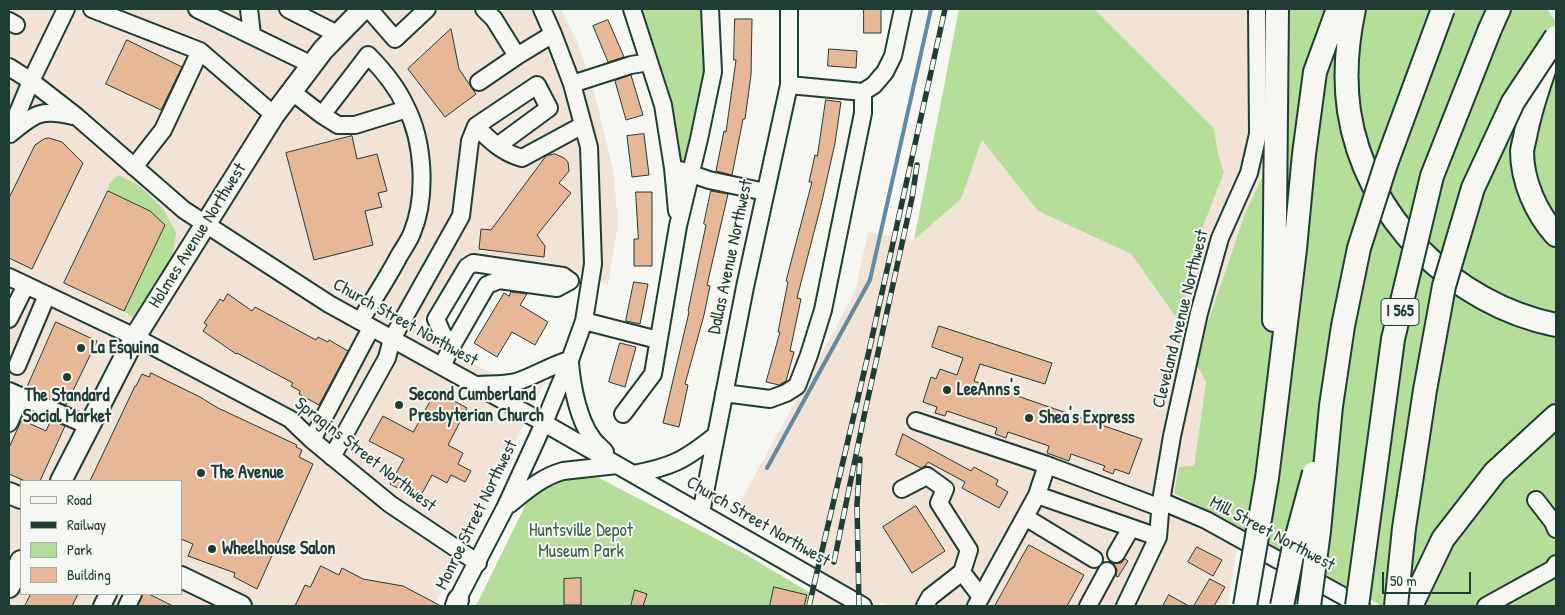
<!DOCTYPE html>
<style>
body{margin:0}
#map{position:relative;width:1565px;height:615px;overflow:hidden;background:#f6f6f2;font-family:"Patrick Hand",sans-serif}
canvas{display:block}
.frame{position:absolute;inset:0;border:10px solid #1f3d34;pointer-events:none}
.legend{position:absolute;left:20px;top:480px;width:162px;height:115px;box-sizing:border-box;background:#f6f6f2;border:1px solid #a0aca6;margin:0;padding:6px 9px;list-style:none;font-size:15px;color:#1f3d34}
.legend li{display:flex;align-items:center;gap:10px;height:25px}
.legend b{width:25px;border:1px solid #a0aca6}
.scale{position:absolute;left:1382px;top:572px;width:89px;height:22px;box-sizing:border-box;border:2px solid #1f3d34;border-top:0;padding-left:6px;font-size:15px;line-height:18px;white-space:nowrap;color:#1f3d34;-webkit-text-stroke:4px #f6f6f2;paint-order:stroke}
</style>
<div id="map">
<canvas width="1565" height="615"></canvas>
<div class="frame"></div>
<ul class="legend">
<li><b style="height:6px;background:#f6f6f2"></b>Road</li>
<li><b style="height:6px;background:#1f3d34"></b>Railway</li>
<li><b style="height:14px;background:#b5de9b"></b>Park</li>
<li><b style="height:14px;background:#e7b897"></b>Building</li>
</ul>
<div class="scale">50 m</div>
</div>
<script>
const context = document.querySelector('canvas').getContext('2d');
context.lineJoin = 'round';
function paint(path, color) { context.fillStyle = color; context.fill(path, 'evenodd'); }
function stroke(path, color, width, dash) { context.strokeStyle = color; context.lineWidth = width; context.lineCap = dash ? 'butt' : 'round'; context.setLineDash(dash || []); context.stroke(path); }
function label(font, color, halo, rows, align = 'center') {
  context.font = font + ' "Patrick Hand",sans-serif'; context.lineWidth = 4; context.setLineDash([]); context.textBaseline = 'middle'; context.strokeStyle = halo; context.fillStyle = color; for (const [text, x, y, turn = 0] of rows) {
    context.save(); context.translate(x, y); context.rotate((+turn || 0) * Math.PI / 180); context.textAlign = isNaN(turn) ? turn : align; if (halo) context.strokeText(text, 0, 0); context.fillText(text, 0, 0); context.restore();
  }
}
paint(new Path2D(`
 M9,9h552l17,34 17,52 18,75 5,52 -10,63 -34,-15 -109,-17 -49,79 75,41 29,2 21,-9 20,-16 -127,256h-425zM21,481h160v113h-160z
 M1094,9h192l-3,123 -38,82 -40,116 -8,36 9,15 -12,85 -20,27 65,34 -2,22 -10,57h-338l-8,-4 -3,4h-69l7,-51 -80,-45 119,-218 13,-60 46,8 47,-41 21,-59 56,71 93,43 53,73 3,-59 37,-96 -6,-18 -4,-26z`), '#f2e3d7');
paint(new Path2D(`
 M637,9h70v72l-19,80 -13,-2z
 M959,9h135l120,119 4,26 6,18 -37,96 -3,60 -53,-74 -93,-43 -56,-71 -21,59 -47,41z
 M1286,9h261l7,10 2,11v576h-174l-143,-79 -65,-34 5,-26 15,-1 12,-84 -9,-16 8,-36 40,-116 38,-82z
 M118,175l22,11 24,24 12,23 -4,27 -38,58 -11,-7 42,-86 -15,-14 -42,-20 1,-7z
 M591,476l8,2 146,76 67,40 -3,12h-333l49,-100 16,-17 14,-7 14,-5z`), '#b5de9b');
stroke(new Path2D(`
 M767,468l103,-188 61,-271`), '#628aa1', 4);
const building = new Path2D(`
 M864,9h17v24h-17z
 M735,19h17l-1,56 -6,44h-2l-11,56 -16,-4 8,-40 2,1 10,-72h-2z
 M608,20l16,37 -16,5 -15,-36z
 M451,29l8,40 17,25 -31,23 -37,-48z
 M127,40l55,27 -21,43 -55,-26z
 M829,49l28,2 -1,17 -28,-2z
 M631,75l12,40 -17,5 -11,-39z
 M826,100l15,2 -6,41 -13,58 -25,97 4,1 -11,52 4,1 -8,29 -7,4 -13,-3 14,-50h-2l10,-50 -2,-1 26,-99h-3l6,-27 2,1z
 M644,134l5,41 -17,2 -5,-41z
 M352,136l5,23 20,-5 10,37 -9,2 4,14 -17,4 8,34 -59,15 -28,-107z
 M49,138l13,4 21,21 -51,106 -23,-11v-60l26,-53 9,-6z
 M555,154l9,4 4,4 1,9 -10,12 12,10 -34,42 8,11 -1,11 -65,-8 2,-20 10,1 55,-74z
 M108,191l42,20 15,14 -41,86 -60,-28z
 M711,191l17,3 -21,91 3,1 -6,29 -19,69 3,1 -9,42 -16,-4 26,-111 -1,-1 18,-86 -2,-1z
 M636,192h16v74h-18v-27h4z
 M634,282l14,2 -8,40 -14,-3z
 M511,292l16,2 -7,11 28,17 -13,23 -23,-13 -15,25 -23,-14 30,-50 5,3z
 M228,294l24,17 3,-4 61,33 2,-3 10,5 1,-2 19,11 -29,54 -20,-11 1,-3 -9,-5 2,-3 -56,-30 -1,1 -33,-23 4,-6 -3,-2 16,-24 3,2z
 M56,322l41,19 -31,64 -39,-17z
 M939,326l113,37 -7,21 -65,-20 -6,17 168,58 -13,35 -14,-5 -2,5 -10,-4 2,-4 -34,-12 -2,7 -22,-8 2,-7 -41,-14 -2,6 -11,-4 2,-6 -50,-17 -2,5 -10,-3 2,-6 -14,-5 8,-25 5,2 4,-10 17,6 6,-17 -31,-11z
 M620,343l16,4 -11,40 -16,-5z
 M151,373l49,24 18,11 79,37 -1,2 6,3 -3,7 14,7 -56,125 -23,-12 1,-4 -47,-17 5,-12 -12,-5v-58h-91l45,-95h1l6,-12 7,3z
 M436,391l31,17 -19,37 15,8 -5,11 13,7 -6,11 -14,-7 -4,8 -15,-8 -13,24 -29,-15 14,-25 -35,-18 14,-25 30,16z
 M22,420l24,11 5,-11 14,6 -25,55h-15l-16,-7v-26z
 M903,434l68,37 3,-4 24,13 -2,5 12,7 -9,16 -37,-20 3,-6 -37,-20 -3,4 -4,2 -25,-13z
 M916,506l29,45 -33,22 -29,-46z
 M1029,545l55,30 -17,31h-72z
 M1197,547l25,13 -9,16 -25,-14z
 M1125,559l3,2 -10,16 -2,-1 1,-6 -4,-7h8z
 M321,566l18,9 3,-7 21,11 40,7 38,20h-146l10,-21 5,2z
 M581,578v27h-17v-26z
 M1210,579l15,8 -11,19h-20z
 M774,587l33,8 -3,11h-34z
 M635,590l12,4 -4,12h-12z
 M31,594h47l-6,12h-47z
 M143,594h6l24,12h-35z
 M1169,595l20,11h-26z`);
paint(building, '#e7b897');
stroke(building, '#1f3d34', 1);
const minor = new Path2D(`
 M92,9l108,42 74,64
 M197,9l115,56
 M249,9l3,26
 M288,9l51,26
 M369,9l26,30 32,-30
 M484,9l10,10 23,37 36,-22
 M632,9l31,96 10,63 4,43
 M9,21l7,4
 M9,67l22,14 45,35 108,94 145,94 215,119 319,183
 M479,82l38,-26
 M572,84l59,-19 18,-3
 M789,85l74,7 11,-7 11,-13 8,-16 10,-47
 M291,91l31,24
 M9,134l22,-53 35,-72
 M10,134c24,-20 31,-26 63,-18
 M500,147l4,-6 45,-33 -12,-23 -61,41c13,14 27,27 46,32l61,-33
 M134,167l29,-37 37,-79
 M680,170l29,10 56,12
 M9,277l126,60 155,82 22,21 78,64 88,59
 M9,319l17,-34
 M360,321c13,-21 27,-42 39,-65 4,-7 10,-15 13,-23 15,-36 12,-91 -6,-126 -9,-20 -23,-37 -38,-52l-46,60 16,10h17l52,-16
 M584,321l74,19
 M570,363c2,23 8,56 22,75 3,5 9,9 13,14
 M17,366l30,-71
 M442,366l11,-22 34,-59 12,-5 58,8 13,-7 -7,-5 -90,-13 -6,4 -31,52 7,16 10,9
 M477,385c13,-1 26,0 39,-3 19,-6 35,-17 54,-22
 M9,391l80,35
 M724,393l46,6 16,-6 11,-7 12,-31 14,-45 40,-197v-21
 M623,414l30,-40 25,-148 21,-87 14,-67 -3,-63
 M916,421l131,44 -10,30 -61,111
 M9,423l12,-27
 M312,440l59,-112
 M332,457l55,-99 5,-19 69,-123 9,-75 6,-15
 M1047,465l114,43
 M633,474c39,-7 52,-14 83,-39
 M902,489l25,-13 18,13 -6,14 30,47 -7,22
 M1037,495l121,42
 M1536,500l17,22 3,7
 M1161,501l45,19 155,86
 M510,504c17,-14 32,-27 53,-33l54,-6
 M701,513l44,-226 44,-202v-76
 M1025,517l69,42
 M1116,554l15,-26
 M102,606l6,-12
 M127,606l6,-12
 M454,606l52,-100 38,-83 26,-63 14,-39 9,-57 -4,-117 -17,-63 -19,-50 -11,-25
 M925,606l5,-9 32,-25 19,25
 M1088,606l19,-35
 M1125,606l33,-69 3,-36 11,-65 27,-123 21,-75 29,-65 9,-39 -1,-125
 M1486,606l67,-37 3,-5`);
const major = new Path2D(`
 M61,481l74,-144 139,-222 49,-65 40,-41
 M9,493l12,5
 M181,577l60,29
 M9,587l12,-26
 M456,606l2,-6`);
const highway = new Path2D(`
 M1354,9c-7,33 -10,68 -5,102 16,106 104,193 207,214
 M1490,29l9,-20
 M1551,51c-10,27 -19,53 -25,81 -1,6 -3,13 -4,19 0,30 14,62 34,84
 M1274,320l3,-311
 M1273,430l22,-181 9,-95 11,-82 23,-63
 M1411,606l32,-67 52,-67 61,-56`);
stroke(minor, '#1f3d34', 20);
stroke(major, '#1f3d34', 24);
stroke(highway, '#1f3d34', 26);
stroke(minor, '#f6f6f2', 16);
stroke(major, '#f6f6f2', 20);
stroke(highway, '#f6f6f2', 22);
const rail = new Path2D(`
 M834,562l29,-141 49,-223 5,-33
 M809,606l60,-255 76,-342
 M859,606l-2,-101 3,-46`);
stroke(rail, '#1f3d34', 5.5);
stroke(rail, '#f6f6f2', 4, [11]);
const highwayBridge = new Path2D(`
 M1245,606l22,-128 6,-48
 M1282,606l11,-55 21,-78
 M1309,606l10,-75 12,-125 12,-80 16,-78 27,-84 57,-155
 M1357,606l36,-267 39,-163 58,-147
 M1396,606l8,-78 21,-138 19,-104 29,-98 40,-86 43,-65`);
stroke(highwayBridge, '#1f3d34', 26, []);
stroke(highwayBridge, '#f6f6f2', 22);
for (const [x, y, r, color] of [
 [81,348,5,"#1f3d34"],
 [67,377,5,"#1f3d34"],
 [947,390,5,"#1f3d34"],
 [399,405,5,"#1f3d34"],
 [1029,418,5,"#1f3d34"],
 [201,473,5,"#1f3d34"],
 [212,549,5,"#1f3d34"]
]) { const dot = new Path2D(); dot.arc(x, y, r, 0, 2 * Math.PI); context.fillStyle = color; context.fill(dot); stroke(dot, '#f6f6f2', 2); }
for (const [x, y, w] of [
 [1400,312,38]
]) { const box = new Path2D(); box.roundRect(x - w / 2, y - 13.5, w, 27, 4); context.fillStyle = '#f6f6f2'; context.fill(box); stroke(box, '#1f3d34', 1); }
label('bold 16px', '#1f3d34', null, [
 ["I 565",1400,312]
]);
label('18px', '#1f3d34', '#f6f6f2', [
 ["Holmes Avenue Northwest",198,236,-58],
 ["Dallas Avenue Northwest",731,257,-78],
 ["Cleveland Avenue Northwest",1181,319,-76],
 ["Church Street Northwest",405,323,29],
 ["Spragins Street Northwest",365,455,38],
 ["Monroe Street Northwest",477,515,-64],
 ["Church Street Northwest",758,522,30],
 ["Mill Street Northwest",1272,534,28]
]);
label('bold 18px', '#1f3d34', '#f6f6f2', [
 ["La Esquina",91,348],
 ["LeeAnns's",957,390],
 ["Second Cumberland",409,395],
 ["Presbyterian Church",409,416],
 ["The Standard",67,396,"center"],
 ["Social Market",67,417,"center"],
 ["Shea's Express",1039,418],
 ["The Avenue",211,473],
 ["Wheelhouse Salon",222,549]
], 'left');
label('18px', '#3d5d49', '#f6f6f2', [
 ["Huntsville Depot",581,531],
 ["Museum Park",581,552]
]);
</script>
